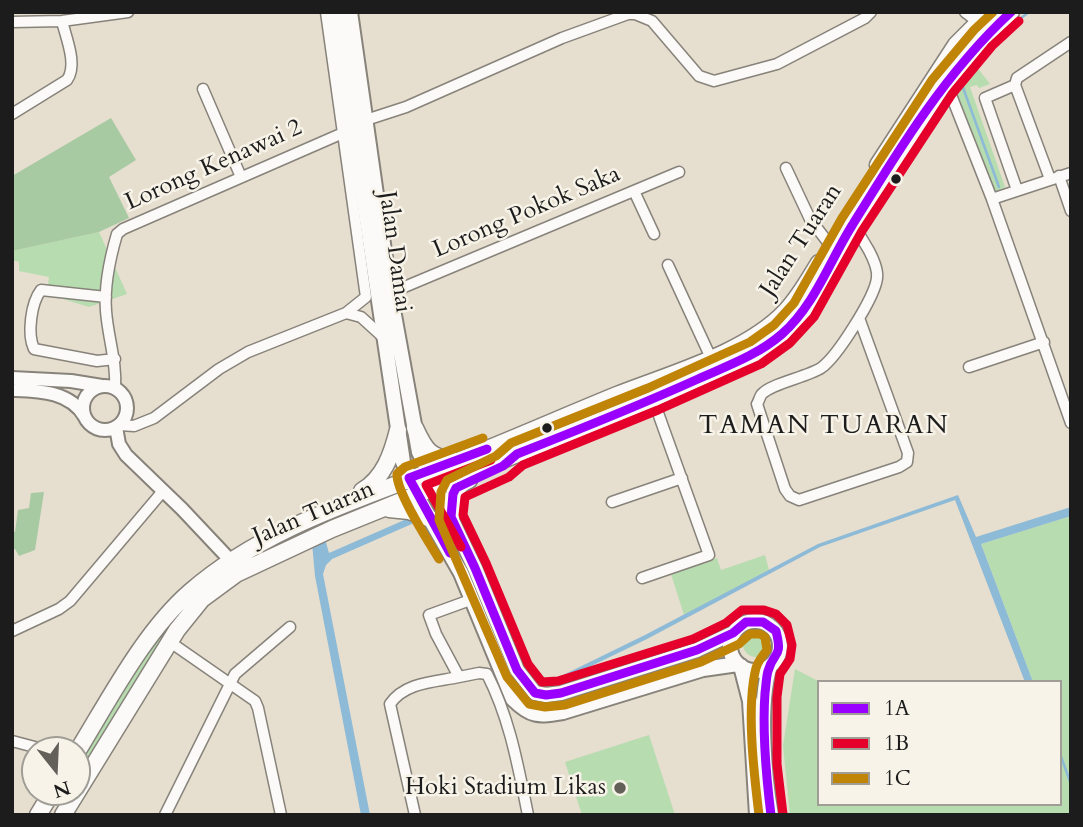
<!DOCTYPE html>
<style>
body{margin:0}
#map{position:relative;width:1083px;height:827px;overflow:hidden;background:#e6dece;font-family:Cardo,serif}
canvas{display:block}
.frame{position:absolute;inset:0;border:14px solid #1c1c1c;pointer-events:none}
.legend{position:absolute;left:817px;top:680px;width:245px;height:126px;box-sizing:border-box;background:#f7f3e8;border:2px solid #9f9d96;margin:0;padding:9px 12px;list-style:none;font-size:21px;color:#1c1c1c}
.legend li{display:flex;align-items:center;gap:14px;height:35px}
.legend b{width:35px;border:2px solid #9f9d96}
.north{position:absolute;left:21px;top:736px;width:70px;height:70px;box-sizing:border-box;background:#f7f3e8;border:2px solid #9f9d96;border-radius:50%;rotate:162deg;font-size:19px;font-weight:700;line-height:28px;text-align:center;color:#1c1c1c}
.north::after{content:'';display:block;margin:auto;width:24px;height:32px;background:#63605a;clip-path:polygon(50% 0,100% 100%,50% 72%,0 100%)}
</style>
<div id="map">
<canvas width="1083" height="827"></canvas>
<div class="frame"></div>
<ul class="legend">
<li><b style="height:9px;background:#90f"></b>1A</li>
<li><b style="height:9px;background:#e4002b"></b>1B</li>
<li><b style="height:9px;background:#c08407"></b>1C</li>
</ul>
<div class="north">N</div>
</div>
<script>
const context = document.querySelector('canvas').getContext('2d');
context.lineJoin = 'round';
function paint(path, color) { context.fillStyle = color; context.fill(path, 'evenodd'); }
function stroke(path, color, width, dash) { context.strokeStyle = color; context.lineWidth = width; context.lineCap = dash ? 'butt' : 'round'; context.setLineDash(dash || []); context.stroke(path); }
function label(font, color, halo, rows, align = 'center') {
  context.font = font + ' Cardo,serif'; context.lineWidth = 5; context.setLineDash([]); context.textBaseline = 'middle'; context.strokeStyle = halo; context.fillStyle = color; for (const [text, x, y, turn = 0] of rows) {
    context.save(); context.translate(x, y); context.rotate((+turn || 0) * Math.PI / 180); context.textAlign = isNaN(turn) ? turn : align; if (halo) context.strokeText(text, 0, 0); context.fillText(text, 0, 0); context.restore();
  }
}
paint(new Path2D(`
 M972,61l18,23 -11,4 -2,-3 -7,2 35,100 -9,5 -2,-2 -40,-105 2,-6z
 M99,232l28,62 -38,13 -42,-13 2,-17 -30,-6v-9l-7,-2v-9z
 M397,491l-106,46 -51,26 -83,85 -80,128v-9l74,-121 53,-63 85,-49z
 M441,511l25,50 47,113 19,25 13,2 21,-3 141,-44 3,9 -142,42c-29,1 -44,-2 -58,-30l-47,-113 -26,-49z
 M1071,516v299h-281l-7,-69 12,-77 25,13 -1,122h241v-122h-27l-52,-138z
 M765,555l4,15 -85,45 -13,-41 46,-16 4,12z
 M743 644a13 13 0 1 1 26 0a13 13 0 1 1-26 0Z
 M649,735l26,80h-93l-17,-53z`), '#b6dcb0');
paint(new Path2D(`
 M111,118l25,42 -27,17 20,41 -30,14 -87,19v-75z
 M44,492l-9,58 -16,6 -4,-7h-3v-17h3l3,-22 11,-2 2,-15z`), '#a7caa3');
paint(new Path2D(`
 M958,495l18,42 95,-30v9l-90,28 52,138h-8l-70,-182 -135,47 -173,92 -89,43 -5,-2 92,-45 173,-91z
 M409,518l5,5 -82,36 -6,6 -3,9 47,241h-9l-46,-239 -3,-33 13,-4 4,14z`), '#8cbad7');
stroke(new Path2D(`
 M1021,18l8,-6
 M999,187l-38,-105 47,-54
 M1060,754l11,30`), '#8cbad7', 2.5);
const minor = new Path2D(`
 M965,12l13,10
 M12,22l50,-1 66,-9
 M1015,85l-30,13 32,92
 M942,87l9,8 41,104 79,224
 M203,89l38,88
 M12,114l55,-34c11,-15 -1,-42 -5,-59
 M366,120l40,-13 156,-69 66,-24h7l17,7 47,55 15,5 63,-17 88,-46 6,-6
 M786,168l24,51 20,26
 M1059,176l12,35
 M1050,179l-35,-94 2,-7 54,-36
 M634,191l20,43
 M992,199l79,-26
 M852,225c9,11 27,38 25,53 -2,19 -40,79 -56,90 -14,9 -51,16 -59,26 -1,0 -4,9 -5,10l28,85 5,7 9,4 100,-33 8,-5 1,-9 -49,-135
 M668,265l43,93
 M390,293l289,-121
 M106,297l-65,-7c-10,13 -14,44 -7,59l63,12 18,-2
 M346,313l15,4 22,20
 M969,367l75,-25
 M115,389c2,-27 -7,-51 -9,-78 -2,-25 4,-53 11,-77l6,-5 220,-96
 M120,425l14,1 20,-8 65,-49 29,-17 98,-39 20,-16 -40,-285
 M612,502l70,-24
 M642,578l67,-23 -56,-156
 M473,599l-44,16 7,19 23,43 20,-4 8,1c23,45 31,92 41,141
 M12,631l47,-22 11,-8 93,-110
 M170,642l85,59 3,7 23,107
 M12,741l34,9
 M165,815l70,-141 55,-47
 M415,815l-25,-111c15,-22 45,-22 69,-27`);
const tertiary = new Path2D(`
 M12,378l59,3 31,5
 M83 408a22 22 0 1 1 44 0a22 22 0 1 1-44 0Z
 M12,390c27,1 58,1 73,27
 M116,427l3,17 7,11 56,54 49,52`);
const secondary = new Path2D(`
 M336,12l67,450 18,41 40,70 52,126c18,18 25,17 50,13l140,-43 35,-5
 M350,12l40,281 29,159 56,116 42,102 18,23 11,2 15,-2 136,-43 36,-17
 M730 646a25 25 0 1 1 50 0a25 25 0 1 1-50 0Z
 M741,666l9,35 7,114
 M770,666c-12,36 -6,111 1,149`);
const primary = new Path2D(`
 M878,165l78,-120 33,-33
 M415,428c11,24 15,29 41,33
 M362,491c22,-13 30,-37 36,-61
 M389,509l20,2 22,8
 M451,517c2,-18 0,-29 18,-37
 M77,752c32,-52 67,-120 113,-160 71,-62 164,-91 250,-124 60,-23 118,-49 177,-73 53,-21 130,-42 169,-84 14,-15 23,-32 33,-48
 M38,815l14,-23
 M63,815l114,-185 25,-31 34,-25 96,-45 321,-130 103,-46 26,-19 22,-24 48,-85 90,-138 41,-49 28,-26`);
stroke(minor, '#87837b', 13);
stroke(tertiary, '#87837b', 16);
stroke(secondary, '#87837b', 18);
stroke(primary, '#87837b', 19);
stroke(minor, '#fbfaf8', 10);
stroke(tertiary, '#fbfaf8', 12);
stroke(secondary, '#fbfaf8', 14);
stroke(primary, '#fbfaf8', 16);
stroke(new Path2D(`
 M450,553l-41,-75 78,-29
 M771,815c-5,-40 -9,-81 -6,-122 1,-6 1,-15 3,-22 6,-21 15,-12 8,-40l-13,-9h-17l-13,11 -36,17 -136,43 -15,2 -11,-2 -18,-23 -42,-102 -24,-51 2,-23 3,-6 47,-22 14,-12c61,-24 121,-48 181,-75 29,-13 60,-24 84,-45 33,-29 48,-74 71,-110 46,-75 93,-152 158,-212`), '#90f', 9);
stroke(new Path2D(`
 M461,547l-35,-62 65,-25
 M783,814l-6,-50v-67l3,-23 10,-15 2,-14 -5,-20 -11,-11 -12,-4h-22l-16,13 -33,16 -135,42 -16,1 -14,-18 -42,-101 -23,-48 2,-18 44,-20 14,-12 135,-55 103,-46 29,-21 24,-26 48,-86 90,-137 40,-48 27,-25`), '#e4002b', 9);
stroke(new Path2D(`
 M439,559c-10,-17 -43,-67 -42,-85l8,-7 78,-29
 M759,815c-5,-41 -13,-108 -3,-147 2,-7 7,-13 11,-18l-2,-13 -5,-3h-10l-11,10 -38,18 -136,43 -20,2 -16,-3 -22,-27 -68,-157 2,-28 6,-12 49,-24 15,-13 137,-55 102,-46 24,-17 20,-22 48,-85 90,-138 42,-50 19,-18`), '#c08407', 9);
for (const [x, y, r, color] of [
 [896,179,6,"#1c1c1c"],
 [547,428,6,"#1c1c1c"],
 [620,788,7,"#63605a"]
]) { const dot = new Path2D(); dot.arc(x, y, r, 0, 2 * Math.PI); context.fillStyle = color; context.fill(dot); stroke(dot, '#f7f3e8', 2.5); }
label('24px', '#1c1c1c', '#f7f3e8', [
 ["Lorong Kenawai 2",214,166,-24],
 ["Lorong Pokok Saka",527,213,-23],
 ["Jalan Tuaran",802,241,-57],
 ["Jalan Damai",394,252,82],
 ["Jalan Tuaran",314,514,-23]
]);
label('24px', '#1c1c1c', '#f7f3e8', [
 ["Hoki Stadium Likas",606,788]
], 'right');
context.letterSpacing = '2px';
label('26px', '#1c1c1c', '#f7f3e8', [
 ["TAMAN TUARAN",824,427]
]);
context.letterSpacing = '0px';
</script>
